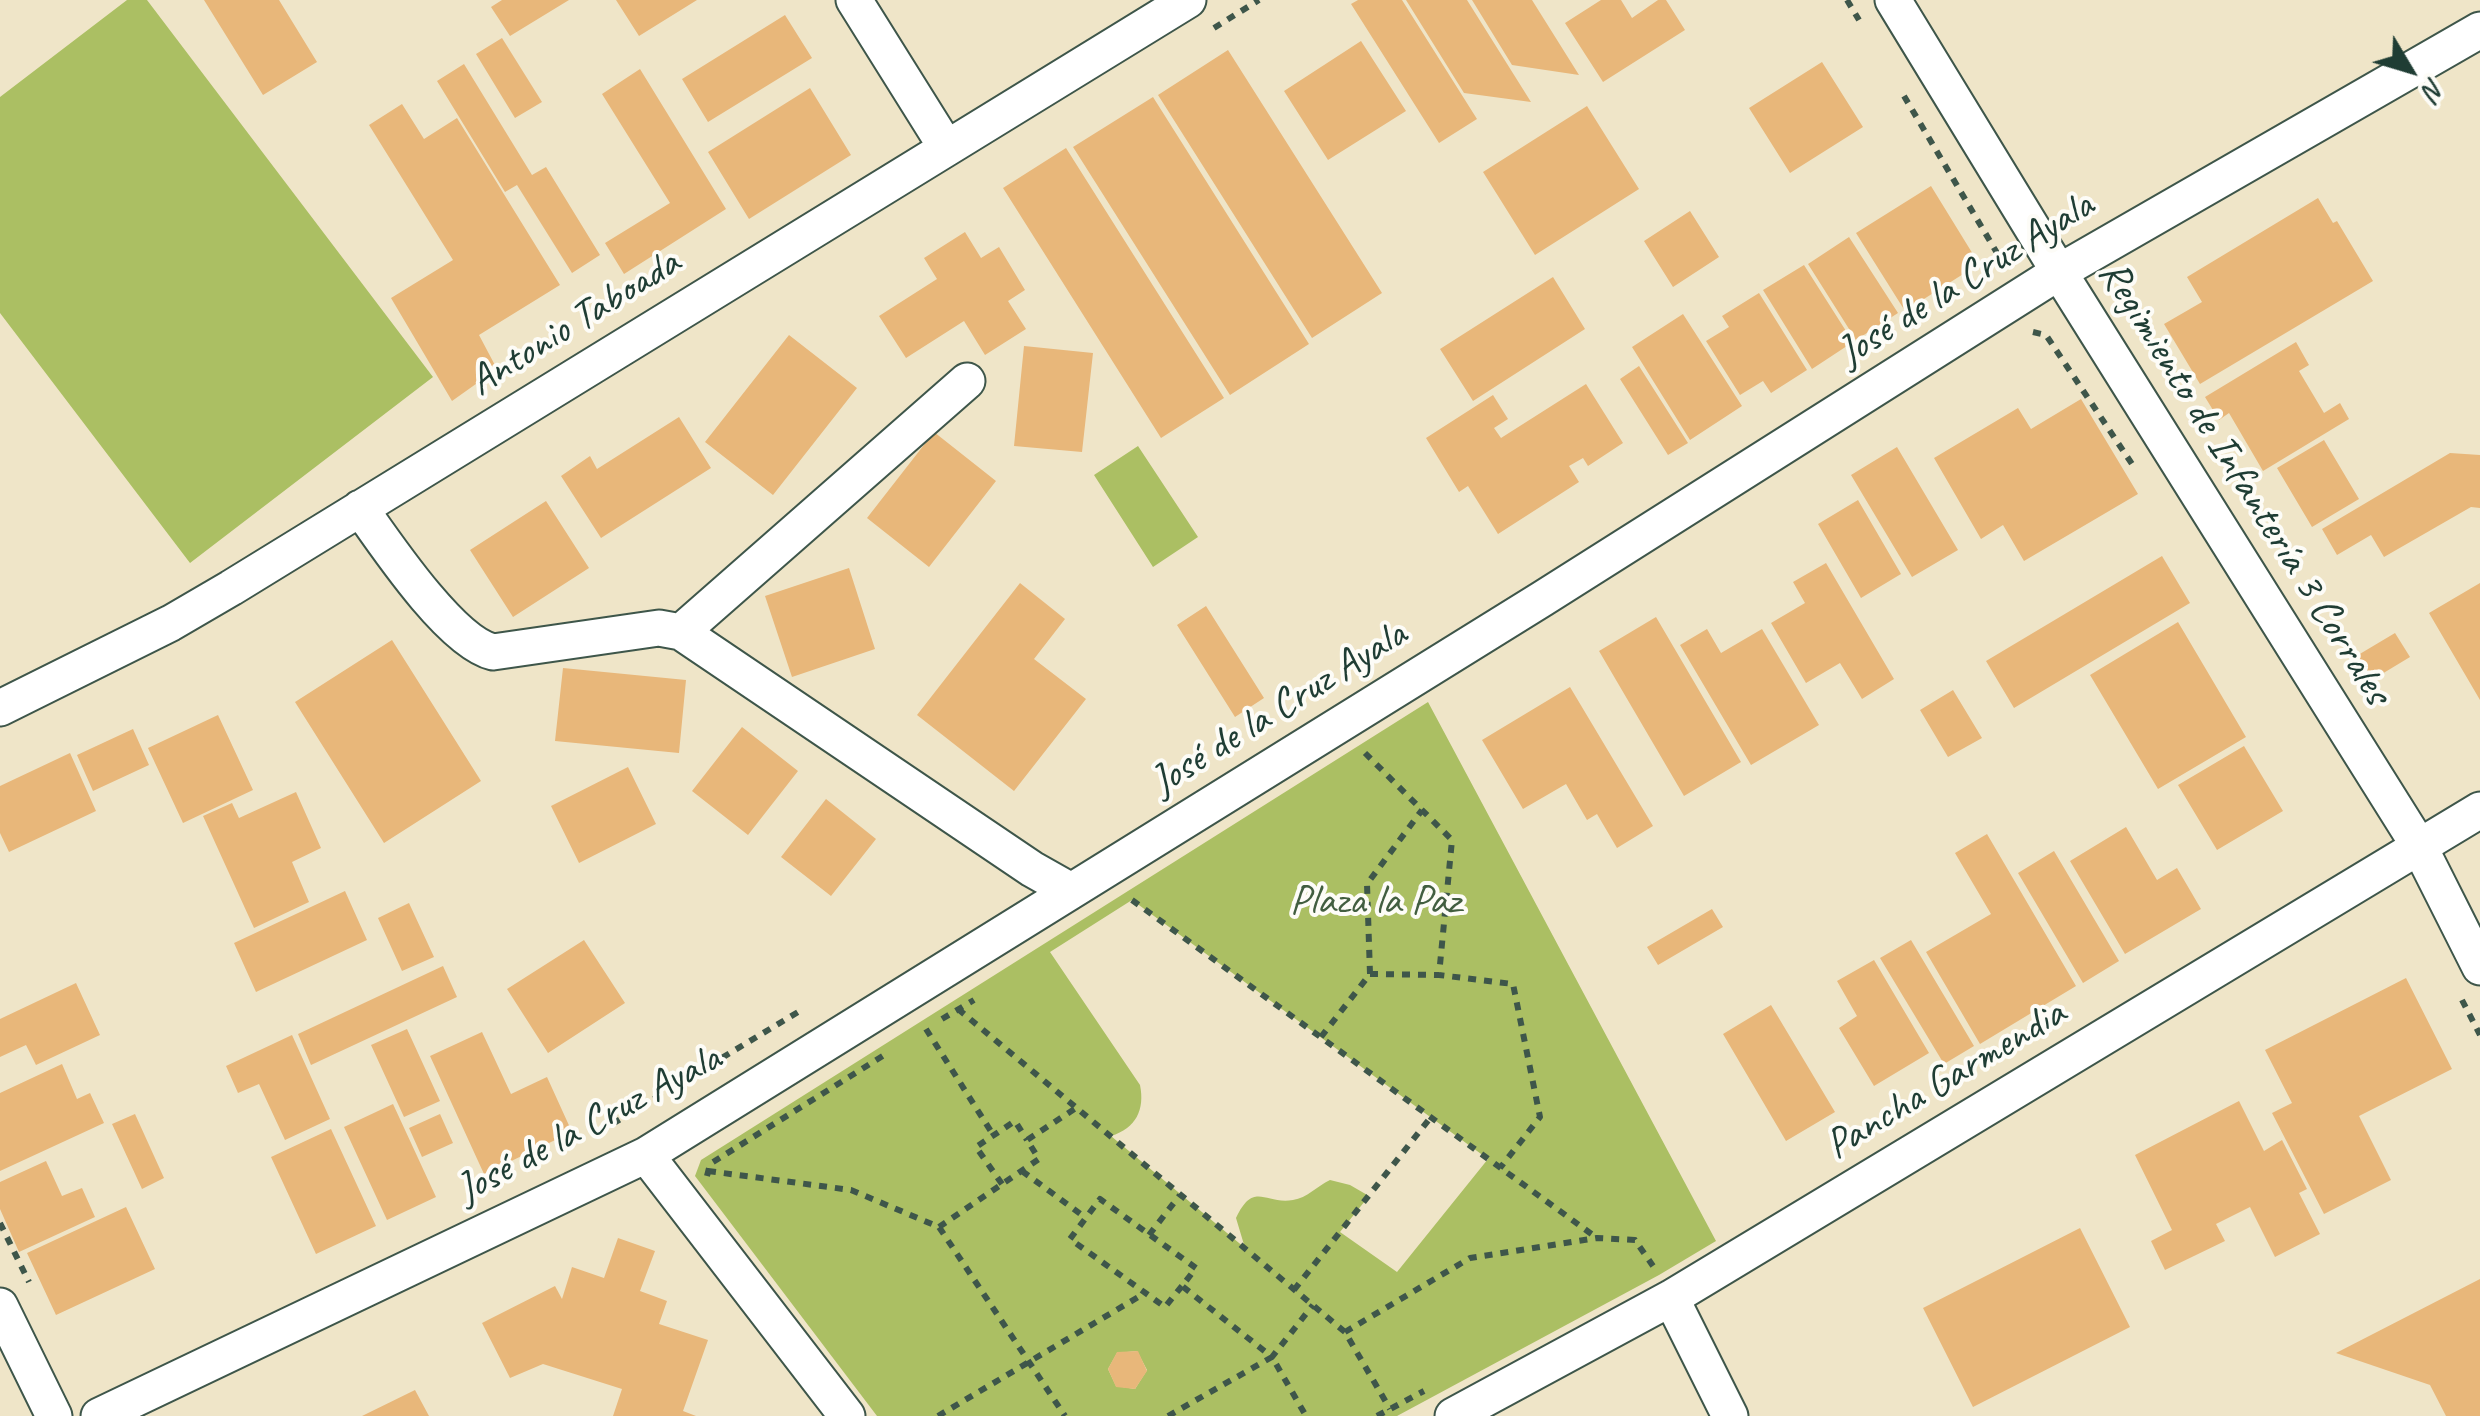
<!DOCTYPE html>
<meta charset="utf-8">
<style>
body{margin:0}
#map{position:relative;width:2480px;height:1416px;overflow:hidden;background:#efe5c8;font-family:Caveat,sans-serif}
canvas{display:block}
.north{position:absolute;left:2360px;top:20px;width:100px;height:100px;-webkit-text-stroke:8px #fdfcf7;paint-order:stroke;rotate:128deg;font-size:28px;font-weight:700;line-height:40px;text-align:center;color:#1f3d34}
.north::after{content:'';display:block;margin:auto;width:35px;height:45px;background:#1f3d34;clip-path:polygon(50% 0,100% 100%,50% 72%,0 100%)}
</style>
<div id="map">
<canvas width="2480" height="1416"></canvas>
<div class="north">N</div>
</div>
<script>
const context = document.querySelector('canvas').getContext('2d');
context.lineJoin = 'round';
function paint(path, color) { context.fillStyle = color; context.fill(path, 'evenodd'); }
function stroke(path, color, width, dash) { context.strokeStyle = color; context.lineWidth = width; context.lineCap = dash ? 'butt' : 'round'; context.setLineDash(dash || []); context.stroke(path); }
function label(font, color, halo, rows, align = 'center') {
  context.font = font + ' Caveat,sans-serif'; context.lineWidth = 8; context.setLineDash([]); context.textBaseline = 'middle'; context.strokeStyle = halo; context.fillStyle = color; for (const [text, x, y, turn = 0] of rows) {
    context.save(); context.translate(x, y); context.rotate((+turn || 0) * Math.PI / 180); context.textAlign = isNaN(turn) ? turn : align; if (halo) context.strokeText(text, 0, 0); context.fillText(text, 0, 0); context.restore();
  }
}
paint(new Path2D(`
 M127,0h20l286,377 -243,186 -190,-250v-216z
 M1138,446l60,91 -45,30 -59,-92z
 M1428,702l288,539 -57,34 -262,141h-520l-182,-240 6,-16zM1132,900l356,259 -91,113 -57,-40 29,-36 -19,-11 -20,-5c-13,6 -23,18 -37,20 -28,5 -39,-20 -57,18l9,30 -134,-112c25,-8 34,-26 29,-51l-90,-133zM1137,1351l10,19 -12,19 -19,-3 -8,-17 9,-16z`), '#abbf63');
paint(new Path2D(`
 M204,0h75l38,62 -54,33z
 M502,0h67l-59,36 -19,-29z
 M616,0h81l-58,36z
 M1358,0h44l75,119 -38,24 -88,-139z
 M1406,0h61l64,102 -67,-9z
 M1472,0h60l47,75 -67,-10z
 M1601,0h20l11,18 26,-18h8l19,30 -82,52 -38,-59z
 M785,15l27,43 -104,64 -26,-43z
 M502,38l40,64 -27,16 -39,-64z
 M1361,41l45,70 -78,49 -44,-69z
 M1228,50l154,243 -70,45 -154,-243z
 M1822,62l41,65 -73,46 -41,-65z
 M464,64l68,111 14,-8 54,88 -28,18 -55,-88 -12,7 -68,-111z
 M640,69l86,140 -102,65 -19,-31 65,-40 -68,-109z
 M810,88l41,67 -102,64 -41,-67z
 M1153,97l156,247 -79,51 -157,-248z
 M402,104l22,35 33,-21 103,167 -81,50 18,34 -45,32 -61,-103 62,-38 -84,-135z
 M1587,106l52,83 -104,66 -52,-83z
 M1066,148l158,250 -63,40 -158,-250z
 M1931,186l48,78 -74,47 -49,-78z
 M2318,198l15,25 4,-2 36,60 -173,103 -36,-60 38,-22 -15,-25z
 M1690,211l29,46 -46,30 -29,-46z
 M965,232l16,26 18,-11 26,43 -17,11 18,28 -41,26 -21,-34 -58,37 -27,-42 58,-37 -13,-21z
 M1849,237l49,76 -42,27 -48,-76z
 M1804,265l49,77 -41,27 -49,-79z
 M1553,277l32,52 -112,72 -33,-52z
 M1759,293l48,77 -36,23 -8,-12 -23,14 -34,-54 23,-14 -7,-11z
 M1683,314l59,92 -52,34 -58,-93z
 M789,335l68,53 -84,107 -68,-53z
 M2296,342l13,23 -10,6 25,42 16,-10 9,16 -86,52 -34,-58 -10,7 -14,-23z
 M1024,346l69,7 -11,99 -68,-6z
 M1639,366l49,77 -20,12 -48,-76z
 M1586,384l37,59 -35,23 -5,-8 -14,8 10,16 -81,52 -30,-48 -9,6 -33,-54 67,-43 15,24 -14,9 7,10z
 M2081,399l57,95 -114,67 -21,-36 -22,14 -47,-81 84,-50 13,21z
 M679,417l32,51 -110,70 -40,-62 29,-20 7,13z
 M934,432l62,49 -67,86 -62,-49z
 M2324,440l35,59 -47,28 -35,-59z
 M1897,447l61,103 -46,27 -61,-102z
 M2450,453l30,2v53l-9,-1 -87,50 -13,-22 -34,20 -15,-26z
 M1858,500l43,74 -40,24 -43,-74z
 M546,501l43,67 -76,49 -43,-67z
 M2162,556l28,47 -176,105 -28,-47z
 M1826,563l68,116 -32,20 -22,-36 -34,20 -35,-60 34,-20 -12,-21z
 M849,568l26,81 -83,28 -27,-81z
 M1020,583l45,36 -31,40 52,40 -72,92 -97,-76z
 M2480,583v117l-51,-87z
 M1206,606l58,92 -29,19 -58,-92z
 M1656,617l85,145 -57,34 -85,-145z
 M2178,622l68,115 -88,52 -68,-114z
 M1707,629l14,24 41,-24 57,96 -68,40 -71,-120z
 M2395,633l15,24 -48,29 -14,-25z
 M392,640l89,141 -97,62 -89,-141z
 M563,668l123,12 -7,73 -124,-12z
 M1570,687l83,139 -36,22 -20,-34 -10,6 -21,-36 -43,25 -41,-69z
 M1953,690l29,48 -34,19 -28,-47z
 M218,715l35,75 -70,33 -35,-75z
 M742,727l56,44 -50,64 -56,-44z
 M133,729l16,36 -56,26 -16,-36z
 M2244,746l39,65 -66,39 -39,-65z
 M70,753l26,58 -87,41 -9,-19v-47z
 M628,767l28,57 -77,39 -28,-57z
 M296,792l25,56 -29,14 17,40 -55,26 -51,-112 29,-13 7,15z
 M826,799l50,40 -45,57 -50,-39z
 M2126,827l31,53 20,-12 24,41 -76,45 -55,-93z
 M1987,834l89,152 -96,58 -54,-92 65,-38 -36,-61z
 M2054,851l65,110 -36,22 -65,-110z
 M345,891l22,49 -111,52 -22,-49z
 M409,903l25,54 -32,14 -24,-53z
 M1712,909l11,18 -65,38 -11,-18z
 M584,940l41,63 -77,50 -41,-64z
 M1911,940l63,106 -30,18 -64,-106z
 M1874,960l55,93 -55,33 -35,-58 18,-12 -20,-35z
 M443,966l14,31 -146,68 -13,-31z
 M2406,978l46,91 -93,47 32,64 -67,34 -52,-101 20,-10 -27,-53z
 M76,983l24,52 -64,30 -10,-20 -26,12v-38z
 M1771,1005l64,107 -49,29 -63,-107z
 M407,1029l33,72 -36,16 -33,-72z
 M482,1032l29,62 36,-17 25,55 -88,42 -54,-118z
 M292,1035l38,84 -45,21 -26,-56 -21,9 -12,-27z
 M62,1064l15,35 13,-6 14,30 -104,48v-78z
 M2239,1101l25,50 18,-11 25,49 -8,4 21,41 -45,23 -25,-50 -34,17 9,17 -60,29 -14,-29 21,-11 -37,-75z
 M393,1104l43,93 -49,23 -43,-93z
 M135,1114l29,64 -22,11 -30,-65z
 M440,1114l13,29 -31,14 -13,-29z
 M331,1129l45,97 -60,28 -45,-97z
 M46,1161l16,35 20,-8 13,29 -76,35 -19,-43v-27z
 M126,1207l29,62 -99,46 -29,-62z
 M2080,1228l50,99 -157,80 -50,-99z
 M618,1238l37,13 -15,40 27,10 -8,23 49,16 -25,71 13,5h-83l9,-27 -79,-25 -33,14 -28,-55 73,-37 7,13 10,-32 32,11z
 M2480,1279v137h-34l-16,-31 -94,-32z
 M1138,1351l9,20 -12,18 -19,-2 -8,-18 9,-17z
 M415,1390l14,26h-67z`), '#e8b77a');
const minor = new Path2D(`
 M854,0l92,147
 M1893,0l166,272 360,574 61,121
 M360,508c26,37 91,134 133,144l166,-24 22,4 351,237 39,22
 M681,632l286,-251
 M0,708l171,-85 60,-35 957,-588
 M646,1155l201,261
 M1671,1298l59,118
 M0,1306l54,110
 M99,1416l547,-261 896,-556 517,-327 421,-242
 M1453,1416l218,-118 809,-488`);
stroke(minor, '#3e564a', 39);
stroke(new Path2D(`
 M1847,0l12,20
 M1214,28l45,-28
 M1904,96l96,162 -4,8
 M2033,332l13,3 88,132
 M1365,753l87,87 -13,135 74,9 27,133 -40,51
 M1132,900l465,338
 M1370,974l69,1
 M2462,1000l18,35
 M958,1009l387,323 45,77
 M942,1019l32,-19
 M926,1029l68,107
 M1321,1037l49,-63 -3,-90 55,-74
 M599,1132l199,-120
 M708,1171l143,19 88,37 126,189
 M1022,1171l64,47
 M707,1176l3,-12 179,-112
 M1002,1184l-26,-37 39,-26 12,19
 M0,1223l29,59
 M939,1227l100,-68 -12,-19 49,-32
 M1149,1235l31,-40
 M1182,1286l-17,21 -95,-68 30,-40 96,69 -14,18 90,71 41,-52
 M1294,1290l137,-173
 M1345,1332l125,-74 127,-20 38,2 18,26
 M938,1416l207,-123
 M1168,1416l104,-59 34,59
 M1377,1416l47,-25`), '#3e564a', 6, [8, 8]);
stroke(minor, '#fff', 35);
label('42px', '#1f3d34', '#fdfcf7', [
 ["José de la Cruz Ayala",1966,280,-32],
 ["Antonio Taboada",575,323,-32],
 ["Regimiento de Infantería 3 Corrales",2244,483,58],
 ["José de la Cruz Ayala",1279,709,-32],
 ["Pancha Garmendia",1946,1080,-31],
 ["José de la Cruz Ayala",589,1125,-28]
]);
label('42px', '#425e40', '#fdfcf7', [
 ["Plaza la Paz",1375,902]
]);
</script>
